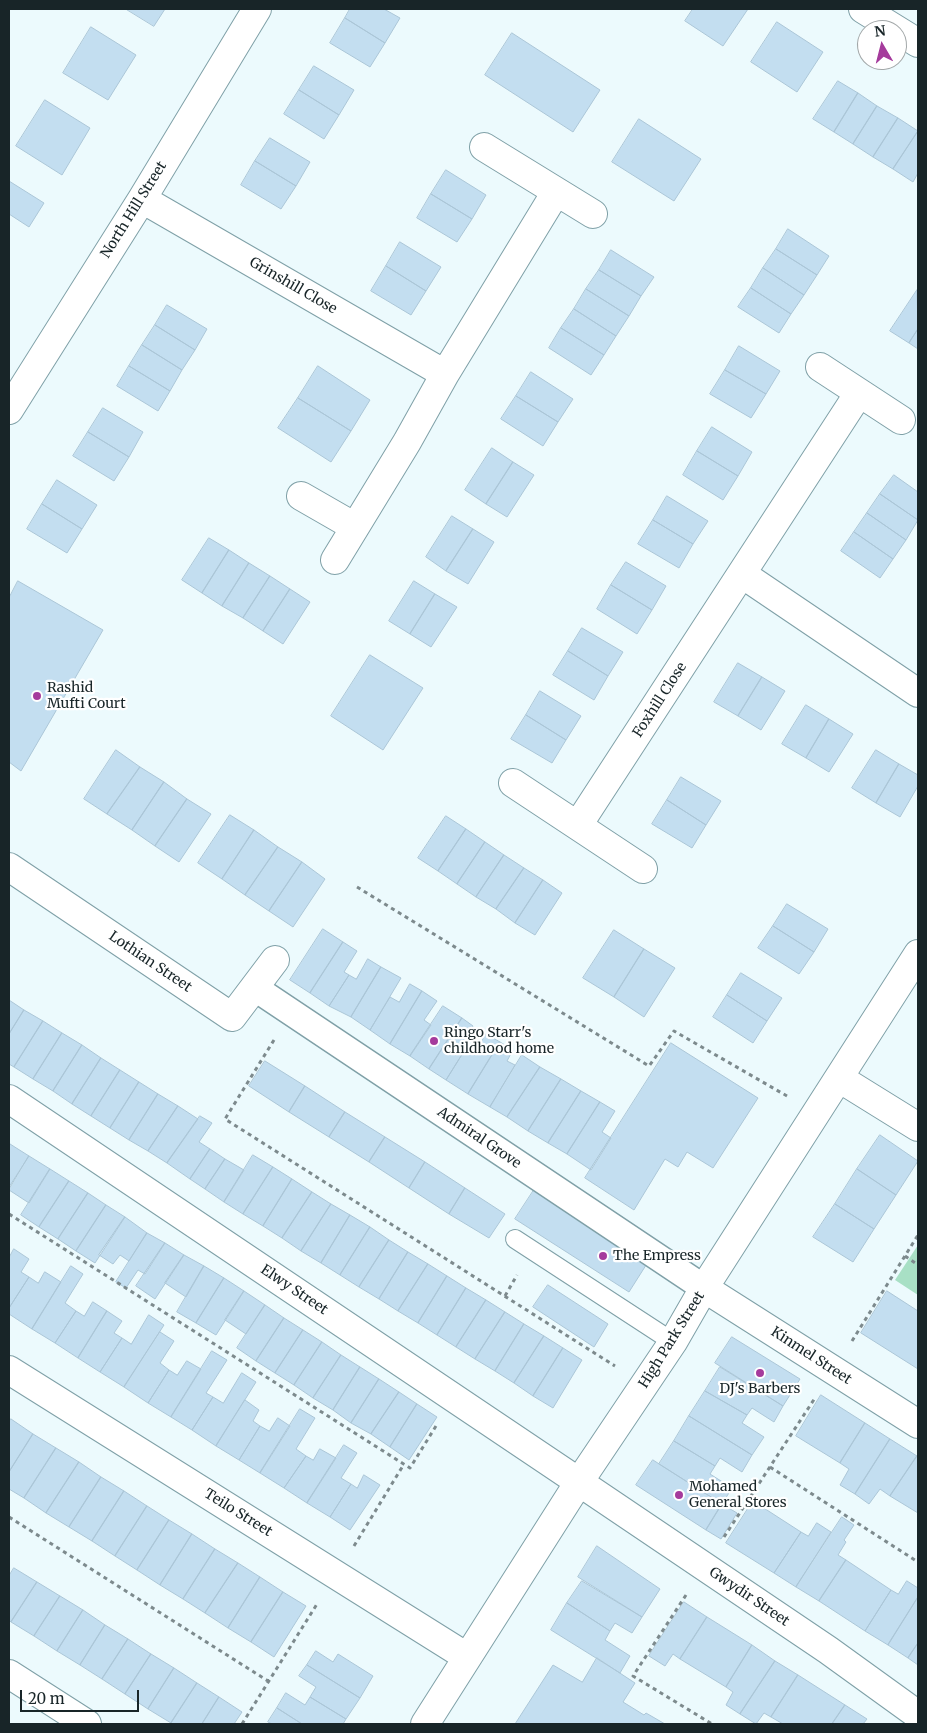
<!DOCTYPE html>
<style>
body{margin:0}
#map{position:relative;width:927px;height:1733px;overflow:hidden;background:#ecfafd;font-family:Merriweather,serif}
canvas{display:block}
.frame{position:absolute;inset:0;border:10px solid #182528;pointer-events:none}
.north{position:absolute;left:857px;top:20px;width:50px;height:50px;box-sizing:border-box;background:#fff;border:1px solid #a3a8a9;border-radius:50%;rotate:352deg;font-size:14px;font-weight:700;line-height:20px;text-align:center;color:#182528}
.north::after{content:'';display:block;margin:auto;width:18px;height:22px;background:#a53b9c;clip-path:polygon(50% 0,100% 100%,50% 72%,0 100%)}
.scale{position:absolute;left:20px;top:1690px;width:119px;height:22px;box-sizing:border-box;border:2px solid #182528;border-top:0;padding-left:6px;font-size:15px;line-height:18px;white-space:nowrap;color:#182528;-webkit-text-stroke:4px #fff;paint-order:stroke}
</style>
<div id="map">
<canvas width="927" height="1733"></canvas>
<div class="frame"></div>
<div class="north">N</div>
<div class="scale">20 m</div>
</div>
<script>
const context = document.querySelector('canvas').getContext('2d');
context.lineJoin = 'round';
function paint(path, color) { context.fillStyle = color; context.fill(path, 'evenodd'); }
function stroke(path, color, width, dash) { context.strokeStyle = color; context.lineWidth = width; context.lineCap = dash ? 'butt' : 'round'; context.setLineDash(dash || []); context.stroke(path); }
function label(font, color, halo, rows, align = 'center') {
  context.font = font + ' Merriweather,serif'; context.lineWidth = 4.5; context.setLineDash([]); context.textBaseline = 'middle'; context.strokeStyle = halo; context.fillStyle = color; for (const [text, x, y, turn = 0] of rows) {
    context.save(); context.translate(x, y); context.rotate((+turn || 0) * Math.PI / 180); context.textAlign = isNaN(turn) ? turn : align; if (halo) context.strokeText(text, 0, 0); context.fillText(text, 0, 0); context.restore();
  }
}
paint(new Path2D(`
 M918,1245v50l-23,-15z`), '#a8e0c5');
const building = new Path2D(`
 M126,9h39l-11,17z
 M350,9h34l16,9 -15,25 -40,-25z
 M693,9h55l-25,37 -38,-25z
 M345,18l40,25 -15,24 -40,-24z
 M777,22l46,30 -26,40 -46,-30z
 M91,27l45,28 -28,45 -45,-27z
 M512,33l88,57 -27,42 -88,-57z
 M314,66l40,24 -15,25 -40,-25z
 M838,81l20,12 -24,39 -21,-13z
 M299,90l40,25 -15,24 -40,-25z
 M858,93l19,13 -24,38 -19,-12z
 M45,100l45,28 -28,47 -46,-29z
 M877,106l21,12 -25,39 -20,-13z
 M898,118l20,13 -25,38 -20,-12z
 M639,119l62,40 -27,42 -62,-39z
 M918,131v42l-5,9 -20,-13z
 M270,138l40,24 -14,24 -41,-25z
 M255,161l41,25 -15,23 -40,-24z
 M446,170l40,25 -14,24 -41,-25z
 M9,181l35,22 -15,24 -20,-13z
 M431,194l41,25 -15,23 -40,-24z
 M788,229l41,27 -12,19 -41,-26z
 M400,242l41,25 -15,24 -40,-25z
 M776,249l41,26 -13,20 -41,-27z
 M611,250l43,27 -13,19 -42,-26z
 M386,266l40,25 -15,24 -40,-24z
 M763,268l41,27 -13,19 -40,-26z
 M599,270l42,26 -12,20 -43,-27z
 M751,288l40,26 -12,19 -41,-26z
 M586,289l43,27 -13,20 -42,-27z
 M917,290l1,39 -9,14 -19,-12z
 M167,305l40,24 -12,21 -40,-25z
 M574,309l42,27 -12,19 -43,-27z
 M155,325l40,25 -13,20 -40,-25z
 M561,328l43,27 -13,20 -42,-27z
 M918,329v20l-9,-6z
 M142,345l40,25 -12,21 -41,-25z
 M739,346l41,25 -14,23 -41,-24z
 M129,366l41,25 -12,20 -41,-25z
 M318,366l52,34 -19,31 -53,-33z
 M725,370l41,24 -15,24 -41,-24z
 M531,372l42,27 -15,23 -42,-26z
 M516,396l42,26 -15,24 -42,-27z
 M298,398l53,33 -20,31 -53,-34z
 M103,408l40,24 -14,25 -41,-25z
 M712,427l40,25 -14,24 -41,-25z
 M88,432l41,25 -15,24 -41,-25z
 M492,448l21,14 -27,42 -21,-14z
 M697,451l41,25 -15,24 -40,-25z
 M513,462l21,13 -27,42 -21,-13z
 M894,475l24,17v28l-38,-26z
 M57,480l40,25 -15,24 -40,-25z
 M880,494l38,26 -12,20 -39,-27z
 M667,496l41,25 -15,23 -40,-24z
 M42,504l40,25 -15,24 -40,-24z
 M867,513l39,27 -13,19 -39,-27z
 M452,516l21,13 -27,42 -20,-14z
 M653,520l40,24 -14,24 -41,-24z
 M473,529l21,13 -26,42 -22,-13z
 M854,532l39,27 -13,19 -39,-27z
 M209,538l20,12 -27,43 -20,-13z
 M229,550l20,13 -27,43 -20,-13z
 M626,562l40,24 -14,24 -41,-25z
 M249,563l21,13 -27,42 -21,-12z
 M270,576l20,13 -27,42 -20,-13z
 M18,581l85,49 -82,141 -12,-9v-164z
 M414,581l21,13 -25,40 -21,-13z
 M611,585l41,25 -15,24 -40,-25z
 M290,589l20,13 -27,42 -20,-13z
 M435,594l22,13 -26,40 -21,-13z
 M582,628l41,24 -15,24 -40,-25z
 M568,651l40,25 -14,24 -41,-25z
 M370,655l53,33 -40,62 -52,-34z
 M738,663l24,14 -24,39 -24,-14z
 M762,677l23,14 -24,39 -23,-14z
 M540,691l41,25 -15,24 -40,-25z
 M806,705l23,14 -23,39 -24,-14z
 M526,715l40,25 -14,23 -41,-24z
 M829,719l24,15 -24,38 -23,-14z
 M116,750l24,17 -33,47 -23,-15z
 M876,750l23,14 -23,39 -24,-15z
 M899,764l19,11v11l-18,31 -24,-14z
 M140,767l24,15 -32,48 -25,-16z
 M681,777l40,24 -15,24 -39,-25z
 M164,782l23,17 -32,47 -23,-16z
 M187,799l24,15 -32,48 -24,-16z
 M667,800l39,25 -14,23 -40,-24z
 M230,815l24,15 -32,49 -24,-16z
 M446,816l20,13 -28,42 -20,-13z
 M466,829l19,13 -28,42 -19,-13z
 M254,830l24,17 -33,48 -23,-16z
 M485,842l19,13 -28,42 -19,-13z
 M278,847l24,15 -33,49 -24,-16z
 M504,855l20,13 -28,41 -20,-12z
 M302,862l23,17 -32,48 -24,-16z
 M524,868l19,12 -28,43 -19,-14z
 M543,880l19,13 -27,42 -20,-12z
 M787,904l41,25 -14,23 -41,-26z
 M773,926l41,26 -15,22 -41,-26z
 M323,929l20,13 -33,51 -20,-13z
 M614,930l30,19 -30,48 -31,-19z
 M343,942l14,9 -13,21 5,3 -20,31 -19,-13z
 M644,949l31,19 -31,49 -30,-20z
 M368,959l13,8 -30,50 -22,-11 20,-31 7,4z
 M381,967l20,11 -31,52 -19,-13z
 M741,973l41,25 -15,23 -40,-26z
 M410,984l12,7 -32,53 -20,-14 20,-33 9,5z
 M422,991l15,10 -13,19 7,5 -21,31 -20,-12z
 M727,995l40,26 -14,22 -40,-26z
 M9,1000l15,10 -15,24z
 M443,1006l19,12 -33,51 -19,-13z
 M24,1010l19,11 -29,46 -5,-3v-30z
 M462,1018l11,8 -12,18 5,4 -20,32 -17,-11z
 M43,1021l19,12 -29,46 -19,-12z
 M62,1033l20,12 -29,46 -20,-12z
 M486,1034l14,8 -32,52 -22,-14 20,-32 9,5z
 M500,1042l13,8 -6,11 8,4 -25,42 -22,-13z
 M671,1043l87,55 -45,70 -26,-16 -9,15 -13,-8 -31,51 -49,-32z
 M82,1045l19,13 -29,46 -19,-13z
 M522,1055l18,12 -33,50 -17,-10z
 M101,1058l19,12 -29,46 -19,-12z
 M265,1061l40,25 -16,26 -40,-26z
 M540,1067l21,12 -33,52 -21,-14z
 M120,1070l19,12 -29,46 -19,-12z
 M561,1079l20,12 -33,52 -20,-12z
 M139,1082l19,12 -29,46 -19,-12z
 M305,1086l40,26 -16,25 -40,-25z
 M581,1091l19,11 -33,52 -19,-11z
 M158,1094l20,12 -30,45 -19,-11z
 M600,1102l15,9 -13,21 9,6 -20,32 -24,-16z
 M178,1106l20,13 -31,44 -19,-12z
 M345,1112l40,25 -16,25 -40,-25z
 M200,1116l12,7 -13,19 11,7 -20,30 -23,-16z
 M880,1135l38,26 -22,34 -39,-26z
 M385,1137l40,25 -16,26 -40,-26z
 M10,1144l19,12 -20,31v-42z
 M210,1149l15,10 -20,30 -15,-10z
 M253,1155l20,12 -30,47 -19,-12z
 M29,1156l21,13 -21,34 -20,-13z
 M225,1159l19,11 -20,32 -19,-13z
 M425,1162l40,26 -16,26 -40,-26z
 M273,1167l19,12 -29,47 -20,-12z
 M50,1169l19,12 -30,46 -18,-12z
 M857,1169l39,26 -22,34 -39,-25z
 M292,1179l20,13 -30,46 -19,-12z
 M69,1181l19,12 -30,46 -19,-12z
 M465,1188l40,26 -16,24 -40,-24z
 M534,1190l114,72 -19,30 -114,-73z
 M312,1192l19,12 -30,47 -19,-13z
 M88,1193l18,12 -30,46 -18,-12z
 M331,1204l19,11 -29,48 -20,-12z
 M835,1204l39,25 -21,33 -40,-25z
 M106,1205l19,12 -30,46 -19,-12z
 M350,1215l20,12 -30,48 -19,-12z
 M125,1217l22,16 -18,28 -9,-6 -7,9 -14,-9z
 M370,1227l19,13 -30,47 -19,-12z
 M147,1233l18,10 -20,31 -7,-4 -12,18 -10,-6z
 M389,1240l19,12 -29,47 -20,-12z
 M165,1243l19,12 -29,44 -19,-13z
 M14,1249l15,10 -8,13 8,5 -20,31v-50z
 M408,1252l20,12 -30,47 -19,-12z
 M184,1255l20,11 -18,31 -21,-14z
 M428,1264l19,12 -29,47 -20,-12z
 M71,1266l12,8 -18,29 11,8 -21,32 -23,-14z
 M204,1266l20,12 -28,45 -19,-11z
 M45,1272l16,10 -29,47 -23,-15v-6l20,-31 9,6z
 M447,1276l19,12 -29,47 -19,-12z
 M224,1278l20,13 -28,44 -20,-12z
 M548,1285l60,39 -14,23 -61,-40z
 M466,1288l20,12 -30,47 -19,-12z
 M244,1291l21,14 -19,29 -21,-14z
 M887,1291l31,20v58l-57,-36z
 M486,1300l19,12 -30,47 -19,-12z
 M93,1302l14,9 -29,47 -23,-15 21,-32 8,5z
 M265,1305l19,13 -28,43 -19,-13z
 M107,1311l15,10 -8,12 8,5 -22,34 -22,-14z
 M505,1312l19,12 -29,47 -20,-12z
 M149,1315l15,10 -40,62 -24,-15 22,-34 9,6z
 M284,1318l19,12 -28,43 -19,-12z
 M524,1324l20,12 -30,47 -19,-12z
 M303,1330l19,12 -28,43 -19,-12z
 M160,1332l14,9 -14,22 9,7 -21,33 -24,-16z
 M544,1336l19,12 -30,48 -19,-13z
 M732,1337l68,42 -17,27 -68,-43z
 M322,1342l19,13 -28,43 -19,-13z
 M563,1348l19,12 -29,48 -20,-12z
 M212,1351l15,9 -21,33 7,4 -21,33 -21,-13z
 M341,1355l19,12 -27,43 -20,-12z
 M187,1361l14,8 -30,48 -23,-14 21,-33 8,5z
 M360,1367l19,12 -28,44 -18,-13z
 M720,1367l63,39 -9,16 -22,-14 -5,7 -42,-24z
 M242,1373l14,9 -40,64 -24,-16 21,-33 10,6z
 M379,1379l20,13 -28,42 -20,-11z
 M705,1391l42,24 -5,8 22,14 -12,18 -63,-39z
 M399,1392l18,12 -27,43 -19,-13z
 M821,1395l44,28 -25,40 -44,-27z
 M245,1400l14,10 -6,11 7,5 -21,34 -23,-14z
 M417,1404l20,13 -28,43 -19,-13z
 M300,1409l15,9 -19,31 10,7 -22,32 -24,-15z
 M689,1416l63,39 -10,17 -22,-14 -5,8 -41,-25z
 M278,1418l12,8 -30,47 -21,-13 21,-34 9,5z
 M11,1419l22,15 -24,38v-50z
 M865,1423l25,16 -35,55 -15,-9 9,-16 -9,-6z
 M33,1434l23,14 -32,50 -15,-9v-17z
 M890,1439l27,17 -27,40 -10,-7 -11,15 -14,-10z
 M674,1441l41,25 -5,8 22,14 -10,16 -63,-40z
 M344,1445l13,8 -16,25 10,6 -21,33 -23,-14z
 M56,1448l23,14 -33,51 -22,-15z
 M320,1449l16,9 -29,45 -23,-15 22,-32 7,4z
 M917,1456l1,1v56l-28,-17z
 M653,1460l69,44 -16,26 -70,-45z
 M79,1462l22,15 -32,50 -23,-14z
 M364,1475l16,10 -30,45 -20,-13 21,-33 6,4z
 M101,1477l23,14 -32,50 -23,-14z
 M124,1491l23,15 -32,50 -23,-15z
 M753,1501l48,31 -27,41 -48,-30z
 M722,1504l15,9 -16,26 -15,-9z
 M147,1506l22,14 -32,50 -22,-14z
 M842,1517l12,8 -10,15 2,2 -8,13 8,5 -27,41 -23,-14z
 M169,1520l23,14 -32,51 -23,-15z
 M817,1523l14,9 -35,55 -22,-14 27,-41 7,4z
 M192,1534l23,15 -32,50 -23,-14z
 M597,1546l63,43 -18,28 -64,-40z
 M215,1549l23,14 -33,50 -22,-14z
 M846,1560l45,30 -26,41 -46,-30z
 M238,1563l22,14 -32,51 -23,-15z
 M14,1568l23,14 -26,40 -2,-2v-44z
 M260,1577l23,15 -32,50 -23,-14z
 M582,1581l60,36 -10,16 -17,-10 -5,8 -43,-28z
 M907,1581l11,7v9l-30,48 -23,-14 26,-41 7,4z
 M37,1582l23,14 -26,40 -23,-14z
 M283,1592l23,14 -32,51 -23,-15z
 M60,1596l23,14 -26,41 -23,-15z
 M918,1597v46l-10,15 -20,-13z
 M684,1602l23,15 -27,42 -7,-5 -8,12 -16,-10z
 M567,1603l43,28 -5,9 25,16 -10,17 -69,-43z
 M83,1610l22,15 -25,40 -23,-14z
 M707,1617l45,28 -26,42 -46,-28z
 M105,1625l23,14 -26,40 -22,-14z
 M128,1639l23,15 -26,40 -23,-15z
 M918,1643v22l-10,-7z
 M752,1645l23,16 -35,53 -14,-9 7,-13 -7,-5z
 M316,1651l17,11 5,-8 35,22 -13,22 -53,-33z
 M151,1654l23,14 -26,41 -23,-15z
 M597,1658l38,25 -12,19 21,13 2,-2 19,11h-150l38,-59 29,17z
 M775,1661l23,14 -27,42 -7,-4 -8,11 -16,-10z
 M307,1665l53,33 -14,21 -36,-22 6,-10 -17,-11z
 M174,1668l23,15 -26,40 -23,-14z
 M798,1675l47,30 -13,19h-49l-12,-7z
 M197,1683l22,14 -17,27h-29l-2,-1z
 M286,1693l19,12 5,-8 36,22 -3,5h-41l-25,-16z
 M219,1697l23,15 -8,12h-32z
 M845,1705l22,14 -4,5h-31z
 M277,1708l25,16h-30l-4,-2z`);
paint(building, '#c3def0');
stroke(building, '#abc6d7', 1);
const service = new Path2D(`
 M515,1239l158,103`);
const pedestrian = new Path2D(`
 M255,988l449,300`);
const minor = new Path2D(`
 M863,9l55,34
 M484,147l109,67
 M142,199l303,175
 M820,367l81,53
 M9,410l133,-211 115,-190
 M301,496l54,31
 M335,560l72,-118 38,-68 111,-182
 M742,574l176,119
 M513,783l130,86
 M578,825l281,-432
 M9,867l223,150 43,-57
 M839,1078l79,49
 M9,1099l570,383 249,168 90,65
 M704,1288l214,136
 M9,1370l458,287
 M9,1674l78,50
 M425,1724l154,-242 94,-140 31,-54 214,-334`);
stroke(service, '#7fa0a7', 20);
stroke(pedestrian, '#7fa0a7', 29);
stroke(minor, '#7fa0a7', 30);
stroke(new Path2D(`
 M357,887l292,179 25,-35 113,65
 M274,1040l-49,79 390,247
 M9,1214l401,254 26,-42
 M905,1256l13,9
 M505,1296l12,-21
 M852,1341l66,-106
 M770,1467l148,95
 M9,1517l259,164
 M724,1537l91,-139
 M354,1546l50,-82
 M686,1595l-53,81 79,48
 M242,1724l75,-120`), '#7d8a8d', 3, [4, 4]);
stroke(service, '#fff', 18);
stroke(pedestrian, '#fff', 26);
stroke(minor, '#fff', 28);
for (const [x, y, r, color] of [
 [37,696,5,"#a53b9c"],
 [434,1041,5,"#a53b9c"],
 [603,1256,5,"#a53b9c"],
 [760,1373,5,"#a53b9c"],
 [679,1495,5,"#a53b9c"]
]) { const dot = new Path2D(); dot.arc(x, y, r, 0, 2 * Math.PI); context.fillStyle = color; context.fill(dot); stroke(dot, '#fff', 2); }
label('14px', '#182528', '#fff', [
 ["North Hill Street",134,210,-58],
 ["Grinshill Close",293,286,30],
 ["Foxhill Close",660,700,-57],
 ["Lothian Street",150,962,34],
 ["Admiral Grove",479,1138,34],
 ["Elwy Street",294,1290,34],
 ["High Park Street",672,1340,-58],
 ["Kinmel Street",811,1356,33],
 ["Teilo Street",238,1513,32],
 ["Gwydir Street",749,1597,34]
]);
label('14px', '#182528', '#fff', [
 ["Rashid",47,688],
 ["Mufti Court",47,704],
 ["Ringo Starr's",444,1033],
 ["childhood home",444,1049],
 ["The Empress",613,1256],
 ["DJ's Barbers",760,1389,"center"],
 ["Mohamed",689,1487],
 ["General Stores",689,1503]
], 'left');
</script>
